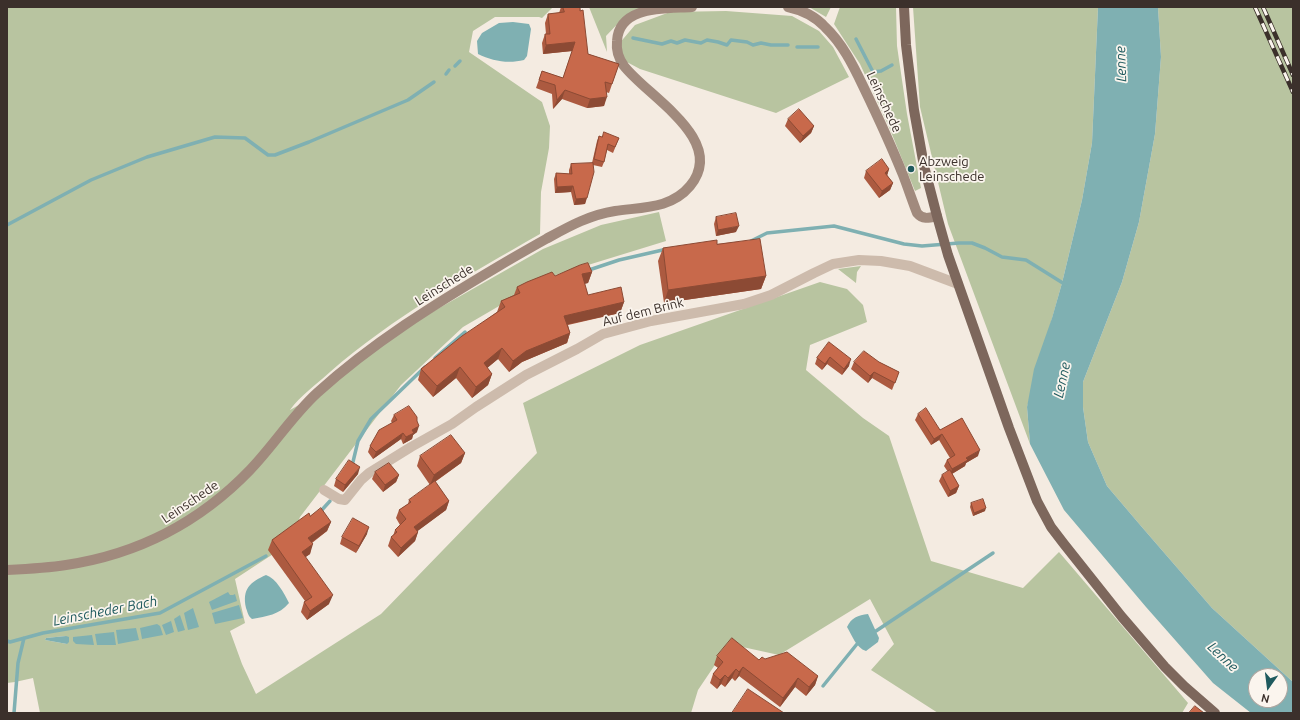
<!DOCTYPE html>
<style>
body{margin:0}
#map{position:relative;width:1300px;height:720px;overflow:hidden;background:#f4ebe1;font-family:Ubuntu,sans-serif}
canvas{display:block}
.frame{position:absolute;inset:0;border:8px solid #3b302b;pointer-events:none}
.north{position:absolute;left:1248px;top:668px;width:40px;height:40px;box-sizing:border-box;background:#fbf5ee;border:1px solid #aea6a0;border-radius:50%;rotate:194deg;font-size:11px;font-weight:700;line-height:16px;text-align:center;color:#3b302b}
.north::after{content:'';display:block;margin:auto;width:14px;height:18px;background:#1f5a5e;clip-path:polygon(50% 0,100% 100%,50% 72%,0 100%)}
</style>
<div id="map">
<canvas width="1300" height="720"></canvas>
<div class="frame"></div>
<div class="north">N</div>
</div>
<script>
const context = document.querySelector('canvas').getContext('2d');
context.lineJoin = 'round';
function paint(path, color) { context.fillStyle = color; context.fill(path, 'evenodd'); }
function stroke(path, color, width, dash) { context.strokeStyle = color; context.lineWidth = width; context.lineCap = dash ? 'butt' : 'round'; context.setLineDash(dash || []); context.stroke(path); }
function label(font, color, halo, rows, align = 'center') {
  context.font = font + ' Ubuntu,sans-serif'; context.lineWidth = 3.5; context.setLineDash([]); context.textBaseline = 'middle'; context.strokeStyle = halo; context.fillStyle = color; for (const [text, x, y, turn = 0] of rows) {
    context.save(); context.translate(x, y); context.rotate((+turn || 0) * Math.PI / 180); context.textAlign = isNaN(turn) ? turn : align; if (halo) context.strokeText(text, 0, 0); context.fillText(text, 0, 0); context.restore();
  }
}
paint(new Path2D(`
 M7,7h550h-4l-11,11 -3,-1h-44l-22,14 -4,21 73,50 8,24 -1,22 -8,44 -1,42c-73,42 -147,83 -210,138 -13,12 -30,24 -40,38l32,-18 68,-56 153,-87 58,-24 58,-13 7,29 -117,36 -86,50 -62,58 -101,132 -10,26 -55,36 10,44 -15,8 12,33 14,30 125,-80 156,-161 -14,-50 117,-58 180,-63 27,7 16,16 4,17 -57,23 -4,25 57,48 26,18 42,125 92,27 36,-36 129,151 -6,10h-244l-67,-43 23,-26 -24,-45 -91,56 -50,-11 -31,46 -7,23h-651l-7,-35 -18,4 -8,1zM66,636l1,8 -22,-4 1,-2z
 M589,7h61l-24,8 -20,21 1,16z
 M809,7h22l-5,10z
 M840,7h56l1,39 10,68 14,74 -6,3 -26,-64 -29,-63 -26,-40z
 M913,7h185l-6,136 -10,57 -20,83 -35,124 3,37 -82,-220 -28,-117z
 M1158,7h135v675l-81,-74 -71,-82 -34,-40 -19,-44 -5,-35v-25l39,-100 17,-60 16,-88 6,-77z
 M726,11l66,5 27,15 14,16 16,30 -73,36 -136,-44 -17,-9 -5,-15 17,-20 35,-13z
 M861,266l-4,6 -1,11 -18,-14z`), '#b8c4a0');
paint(new Path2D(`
 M1098,7h60l3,50 -6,77 -16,88 -17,60 -39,100v25l5,35 19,44 34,40 71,82 81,74v31h-42l-38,-30 -67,-76 -82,-97 -34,-66 -3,-37 7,-38 18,-51 10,-35 20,-83 10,-57zM1256,676h24v24h-24z
 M513,22l16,2 2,5 -4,27 -3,4c-16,4 -32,1 -46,-6l-1,-13 5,-8 17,-10z
 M266,575c10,3 18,18 23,28 -10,12 -22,13 -37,16 -4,-3 -4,-6 -6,-11 -4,-19 4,-26 20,-33z
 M228,592l2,3h3l2,-1 2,7 -25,9 -3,-8z
 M239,605l4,13 -28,6 -3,-11z
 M193,608l6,19 -11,3 -4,-17z
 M868,614l11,24 -1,4 -12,9c-10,-3 -14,-16 -19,-24 4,-9 11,-12 21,-13z
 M180,615l5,15 -7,2 -4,-13z
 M171,621l3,11 -8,3 -4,-10z
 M157,624l3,2 3,9 -21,4 -2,-11z
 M136,628l3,12 -21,4 -2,-14z
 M114,632l2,13h-19l-2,-11z
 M92,635l2,10 -18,-1 -3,-3v-4z
 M66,636l3,1v5l-2,2 -22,-4 1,-2z`), '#7fb0b2');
stroke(new Path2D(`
 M633,38l29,6 9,-3 6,2 8,-3 16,3 6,-3 11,2 9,3 4,-5 16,2 6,3 8,-2 10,2h17
 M856,39l17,33 8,-1 11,-6
 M797,47h21
 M455,66l5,-5
 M446,74l3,-4
 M7,225l84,-45 56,-23 68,-20 30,1 23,17h7l34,-13 99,-42 26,-18
 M751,241l16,-8 67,-7 70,18 18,2 37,-3h13l13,5 17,9 24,3 40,25
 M586,271l33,-11 48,-11
 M435,358l30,-26
 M352,466l6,-25 13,-22 54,-52
 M320,512l10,-11
 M876,631l117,-78
 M7,641l3,1 33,-9 117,-20 106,-57
 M823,686l34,-42
 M14,713l4,-50 6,-25`), '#7fb0b2', 3.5);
stroke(new Path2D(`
 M324,490l15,9 6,1 16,-20 8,-7 42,-26 41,-23 24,-17 50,-32 51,-26 26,-15 48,-13 93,-17 27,-9 43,-22 19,-9 26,-4 22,1 29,5 48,18`), '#cdbbac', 10);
stroke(new Path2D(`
 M788,7c14,3 27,9 37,20 17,16 28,38 38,59 14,29 28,59 40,89 5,13 9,25 14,38 6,7 12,5 20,3
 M7,570c20,-1 40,-2 59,-5 73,-11 133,-42 184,-95 24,-25 42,-54 67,-77 55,-50 118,-89 182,-127 15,-9 31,-18 47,-27 22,-12 43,-24 69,-28 27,-4 56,-2 75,-25 38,-46 -42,-89 -66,-120 -5,-7 -8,-16 -7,-25 2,-36 49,-32 75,-34`), '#a18a7d', 10);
stroke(new Path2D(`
 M904,7l2,38 8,65 10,56 13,50 11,39 61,173 28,73 14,26 13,17 58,73 43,50 19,19 31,27`), '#7d675c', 10);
const rail = new Path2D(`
 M1255,7l38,85
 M1263,7l30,68`);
stroke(rail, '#3b302b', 4.5);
stroke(rail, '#fbf5ee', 3, [9]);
paint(new Path2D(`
 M561,7h19l8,47 31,10 -10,29 -3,-1 -2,14 -17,2 -25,-9 -9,10 -1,-15 -16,-6 6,-17 21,7 9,-27 -29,3 -1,-11 3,-9h1l-1,-11 3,-9 11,-1z
 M788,119l26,7 -3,7 -11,10 -15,-17z
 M599,136l3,1 17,1 -6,15 -6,-3 -3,12 -2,5 -9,-2 -8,39 -11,1 -3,-13 -16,1 -1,-14 2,-6 13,1v-4l2,-6 21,-1 5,-22z
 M889,169l-2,6 6,8 -3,7 -11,8 -15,-20 2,-7z
 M716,217l20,15 -20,4 -2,-12z
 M717,244l49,32 -5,13 -97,14 -6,-42 5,-13z
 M592,272l-4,11 -4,1 4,11 36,7 -4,11 -52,12 2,8 -3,10 -45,19 -13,10 -11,-13 -11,9 5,6 -4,11 -16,13 -16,-20 -23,19 -15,-17 3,-11 76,-57 4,-11 13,-6 3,-8 38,-11z
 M829,342l20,24 -7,9 -15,-11 -5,6 -7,-6 2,-6z
 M854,362h25l20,10 -7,18 -20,-12 -4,5 -17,-14z
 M918,414l60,42 -12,7 -1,3 -13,8 7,12 -3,7 -8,4 -9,-16 3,-6 6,-3 -4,-6 3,-6 3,-2 -11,-18 -8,5 -16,-25z
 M394,415l23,6v11l-4,3 -1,4 -9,5 -2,-5 -28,20 -5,-7 2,-6 22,-23 -1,-2z
 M465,453l-4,10 -26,19 14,19 -3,9 -29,21 1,1 -3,9 -17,16 -10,-11 3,-9 2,-1 2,-6 5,-5 -4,-7 3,-8 9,-6 1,-4 21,-15 -13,-19 3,-10z
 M375,472l24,3 -3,7 -13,10 -11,-13z
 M358,474l-15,18 -9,-6 2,-7z
 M971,503l14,8 -12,5 -3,-9z
 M310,516l21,6 -4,9 -15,12 -2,11 -5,3 24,47 -22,16 -6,-8 3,-10 1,-1 -37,-51 4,-10z
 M367,534l-11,19 -16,-9 2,-7z
 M717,656l42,4 6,-1 53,17 -3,9 -9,11 -11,-9 -15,20 -41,-31 -4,5 -3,-3 -7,9 -4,-3 -4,5 -7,-6 3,-9 5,-6 -4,-3z`), '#ac5a40');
paint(new Path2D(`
 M575,42l-3,9 -29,3 3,-9z
 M565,90l-3,9 -9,10 4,-9z
 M607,97l-3,9 -17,2 3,-9z
 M814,126l-3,7 -11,10 3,-7z
 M889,169l-2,7 -2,-3z
 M893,183l-3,7 -11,8 3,-7z
 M573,186l-2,6 -16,1 2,-6z
 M587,198l-2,6 -11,1 2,-6z
 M739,226l-3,6 -20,4 2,-6z
 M592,272l-4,11 -10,2 4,-11z
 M766,276l-5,13 -97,14 4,-13z
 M624,302l-4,11 -60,13 4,-10z
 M570,333l-3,10 -45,19 -13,10 4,-11 13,-10z
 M502,348l-4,11 -18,15 4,-11z
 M830,357l-3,7 -5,6 3,-6z
 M851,359l-2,7 -7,9 2,-6z
 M460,367l-4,11 -23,19 4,-11z
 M874,372l-2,6 -4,5 2,-7z
 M492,374l-4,11 -16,13 4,-11z
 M419,426l-2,6 -4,3 -1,4 -9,5 3,-7 6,-7z
 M403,433l-2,6 -28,20 3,-7z
 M942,434l-3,6 -8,5 3,-6z
 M980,450l-2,6 -12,7 -1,3 -15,9 2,-6 14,-11z
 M465,453l-4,10 -31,22 4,-10z
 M360,467l-2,7 -15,18 2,-7z
 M399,475l-3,7 -13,10 2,-7z
 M959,486l-3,7 -8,4 2,-6z
 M449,501l-3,9 -35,26 3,-9z
 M986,508l-1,3 -12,5 1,-3z
 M331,522l-4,9 -22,16 3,-9z
 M369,527l-2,7 -11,19 3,-7z
 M418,532l-3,9 -17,16 3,-9z
 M313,544l-3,10 -11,8 3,-10z
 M333,595l-4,9 -22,16 3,-9z
 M743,667l-4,9 -4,5 4,-9z
 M736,669l-4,9 -7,9 3,-9z
 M725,675l-4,9 -4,5 3,-9z
 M818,676l-3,9 -9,11 3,-9z
 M798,678l-3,9 -15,20 3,-9z`), '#8c4a34');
const building = new Path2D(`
 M563,7h17v4l3,-1 5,44 31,10 -7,20 -7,-2 2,15 -17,2 -25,-9 -8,10 -2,-15 -16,-5 3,-9 21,7 12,-36 -29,3 -1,-11h5l-2,-20 16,-2z
 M799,109l15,17 -11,10 -15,-17z
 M604,132l15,6 -4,9 -7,-3 -4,18 -10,-3 5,-23 3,1z
 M882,159l7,10 -4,4 8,10 -11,8 -16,-20z
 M593,163l1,9 -7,26 -11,1 -3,-13 -16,1 -1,-14 16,1 -1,-10z
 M736,213l3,13 -21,4 -2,-13z
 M760,239l6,37 -98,14 -5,-42 54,-8v4z
 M588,263l4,9 -10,2 6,21 33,-8 3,15 -60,14 6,17 -44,18 -13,10 -11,-13 -18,15 8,11 -16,13 -16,-20 -23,19 -16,-17 41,-33 43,-29 -4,-6 19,-8 -3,-6 10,-5 25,-10 3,4 25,-11z
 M829,342l22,17 -7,10 -14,-12 -5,7 -8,-6z
 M864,351l15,11 20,10 -4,11 -21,-11 -4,4 -16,-14z
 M409,406l8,11v4l2,5 -7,4 2,3 -8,4 -3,-4 -27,19 -6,-6 9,-16 18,-10 -3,-5z
 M926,408l14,22 22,-12 18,32 -14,8 2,2 -16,9 -5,-9 8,-5 -13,-21 -8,5 -16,-25z
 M451,435l14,18 -31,22 -14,-19z
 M349,460l11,7 -15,18 -9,-6z
 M389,463l10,12 -14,10 -10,-13z
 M950,470l9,16 -9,5 -8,-16z
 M435,481l14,20 -35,26 4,5 -17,16 -10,-11 6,-5 -2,-2 11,-11 -7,-9 12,-8 -2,-2z
 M983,499l3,9 -12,5 -3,-10z
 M321,508l10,14 -23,16 5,6 -11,8 31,43 -23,16 -6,-9 8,-5 -40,-57 37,-27 1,3z
 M353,518l16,9 -10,19 -17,-9z
 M732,638l27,22 3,-3 3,2 22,-7 31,24 -9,11 -11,-9 -15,20 -40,-31 -4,5 -3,-3 -8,9 -3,-3 -5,5 -7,-6 10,-12 -6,-6z
 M748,689l36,24h-52z
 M1195,706l9,7h-15z`);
paint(building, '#c8694b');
stroke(building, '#8c4a34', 1);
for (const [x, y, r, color] of [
 [911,169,4,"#1f5a5e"]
]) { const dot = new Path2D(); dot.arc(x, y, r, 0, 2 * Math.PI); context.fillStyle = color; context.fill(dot); stroke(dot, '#fbf5ee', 1.5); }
label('13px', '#3b302b', '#fbf5ee', [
 ["Leinschede",884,102,65],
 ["Leinschede",444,285,-32],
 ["Auf dem Brink",643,312,-14],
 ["Leinschede",190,502,-34]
]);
label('13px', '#3b302b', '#fbf5ee', [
 ["Abzweig",919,162],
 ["Leinschede",919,177]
], 'left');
label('italic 14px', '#1f5a5e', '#fbf5ee', [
 ["Lenne",1121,64,-92],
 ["Lenne",1062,380,-78],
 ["Leinscheder Bach",105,611,-11],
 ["Lenne",1223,657,43]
]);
</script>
